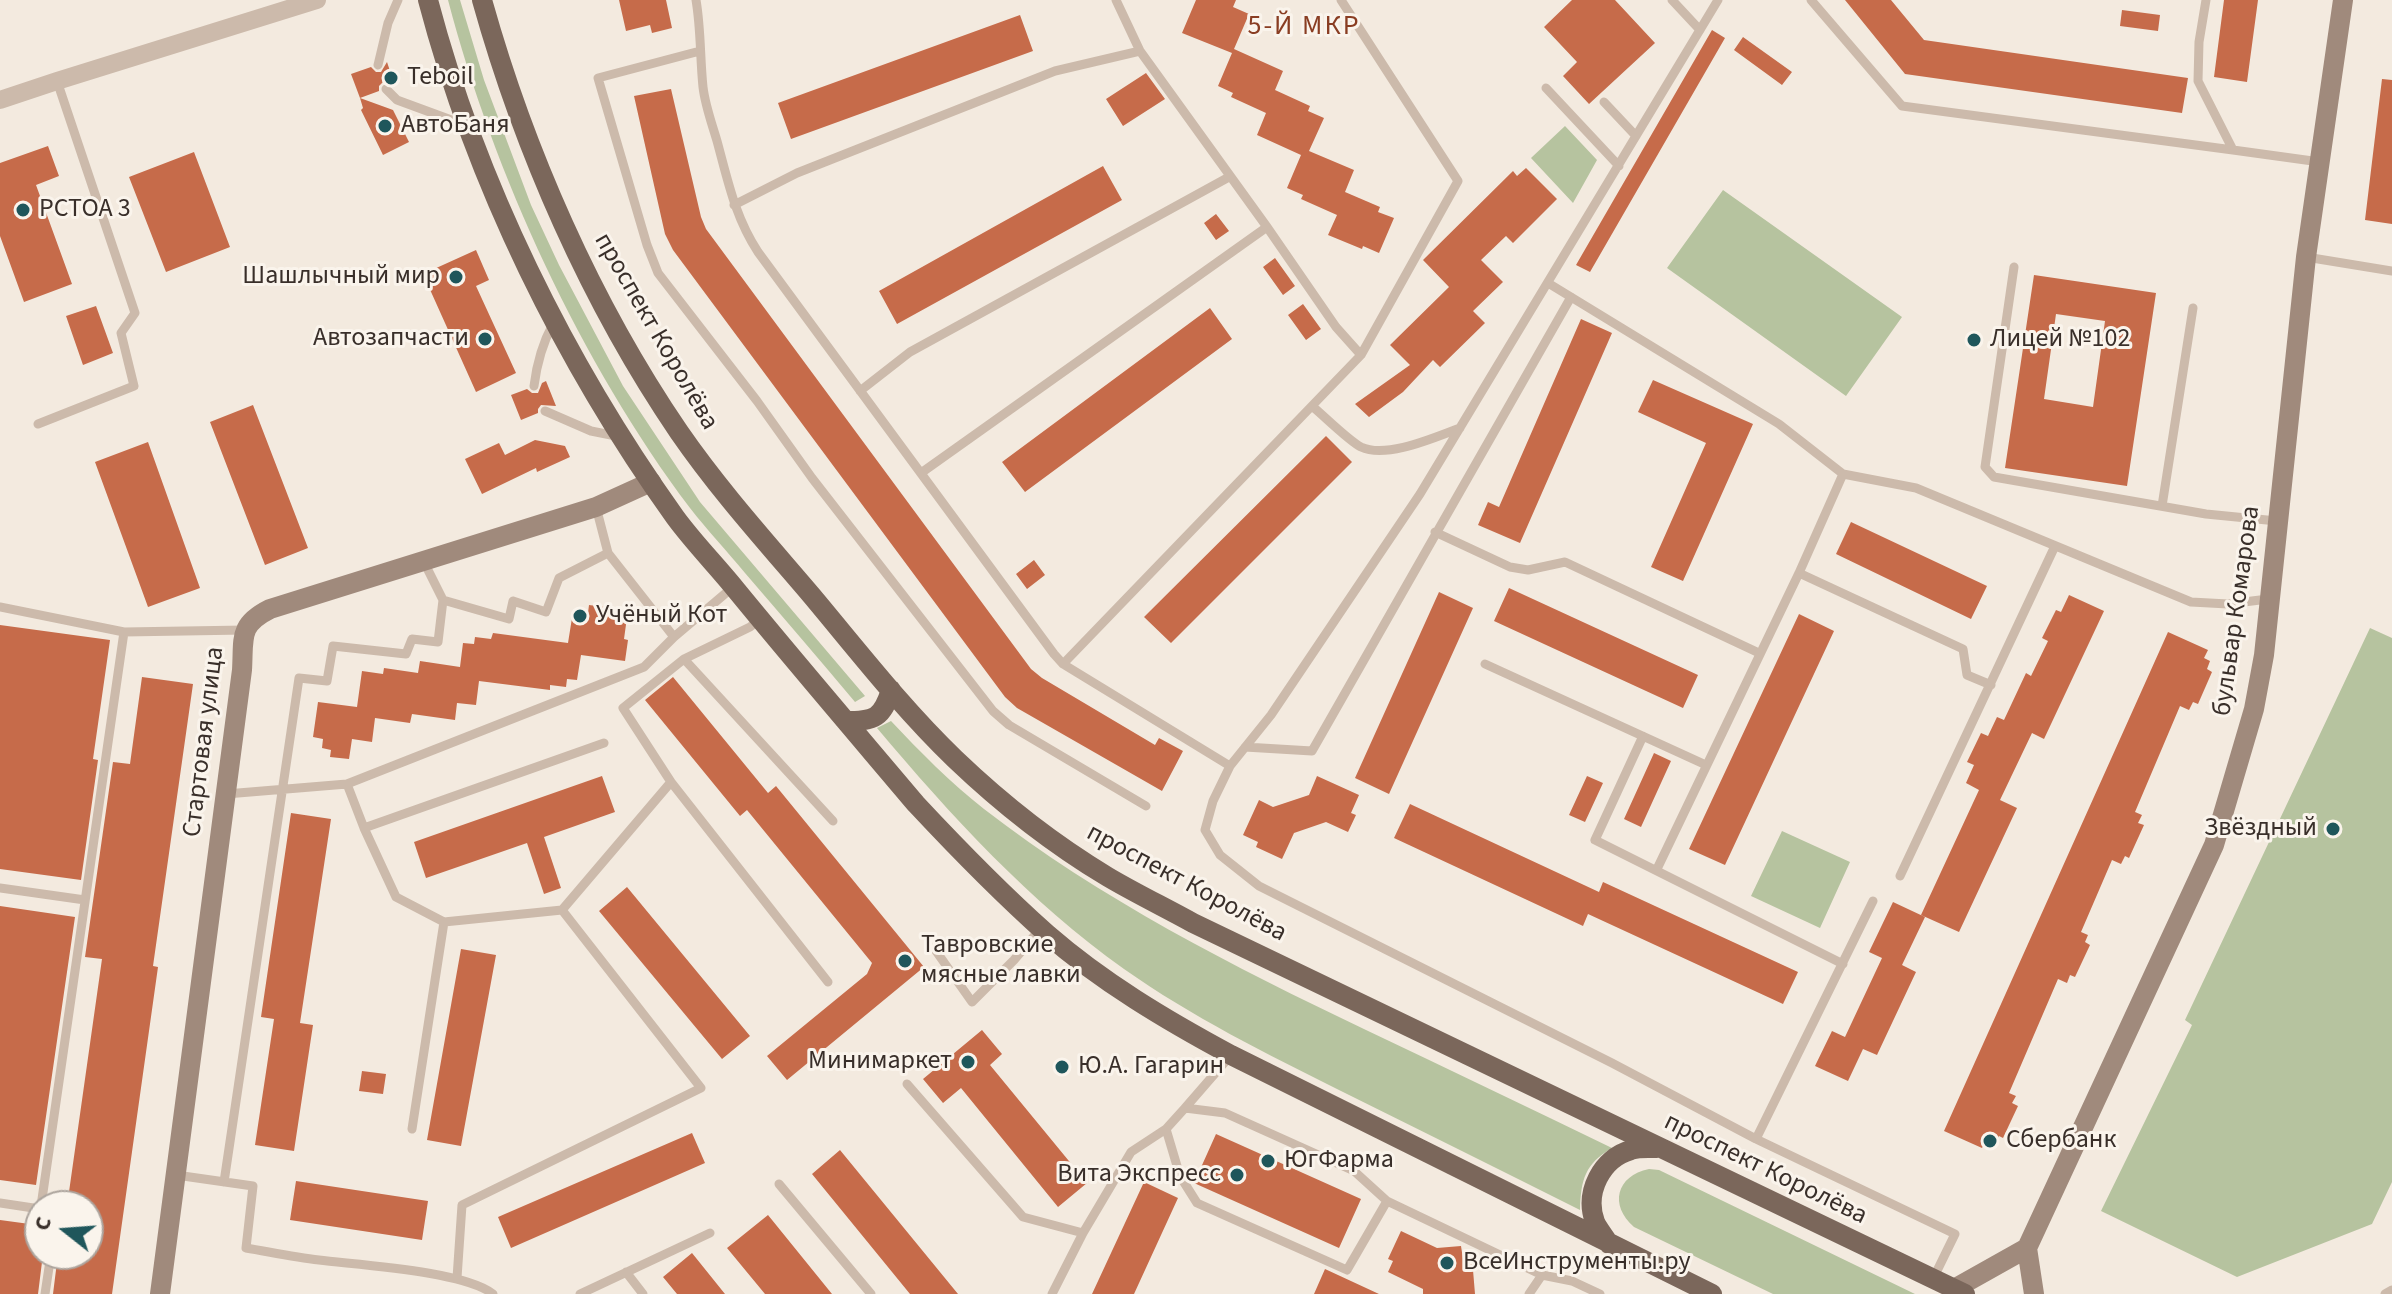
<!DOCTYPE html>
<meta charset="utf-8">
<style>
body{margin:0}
#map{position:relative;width:2392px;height:1294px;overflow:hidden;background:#f3eadf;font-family:"Source Sans 3",sans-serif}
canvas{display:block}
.north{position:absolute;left:24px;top:1190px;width:80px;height:80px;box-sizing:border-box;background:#faf4ec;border:2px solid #ada59e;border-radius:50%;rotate:287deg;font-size:22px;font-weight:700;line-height:32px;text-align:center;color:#392f2a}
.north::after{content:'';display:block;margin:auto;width:28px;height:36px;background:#1f565b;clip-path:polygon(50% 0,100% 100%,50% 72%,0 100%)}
</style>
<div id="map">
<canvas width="2392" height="1294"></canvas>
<div class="north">С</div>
</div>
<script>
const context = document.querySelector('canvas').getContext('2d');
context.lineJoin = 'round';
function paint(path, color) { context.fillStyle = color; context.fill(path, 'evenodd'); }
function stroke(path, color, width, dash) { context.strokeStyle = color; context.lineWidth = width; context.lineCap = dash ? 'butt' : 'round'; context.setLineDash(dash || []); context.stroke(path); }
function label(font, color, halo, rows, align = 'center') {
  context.font = font + ' "Source Sans 3",sans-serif'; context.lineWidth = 6; context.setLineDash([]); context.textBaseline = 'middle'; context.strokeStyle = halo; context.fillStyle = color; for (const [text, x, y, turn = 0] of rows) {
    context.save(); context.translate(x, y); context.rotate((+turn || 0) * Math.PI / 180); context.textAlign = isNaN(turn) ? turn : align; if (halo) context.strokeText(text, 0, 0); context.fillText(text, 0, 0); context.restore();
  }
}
paint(new Path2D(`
 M448,0h12l24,80 47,125 28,60 64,121 77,116 165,194 -10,6c-36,-43 -73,-86 -110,-129 -18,-22 -38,-43 -55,-65 -109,-145 -196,-333 -242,-508z
 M1565,126l32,34 -24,43 -42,-45z
 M1723,190l179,127 -56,79 -179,-128z
 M2370,628l22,10v544l-20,42 -135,53 -136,-66 91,-186 -7,-5z
 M891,721c29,31 60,62 93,88 116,90 250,158 382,221 82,39 164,78 246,118 -27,16 -31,31 -32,62 -79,-40 -159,-79 -239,-119 -74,-37 -149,-74 -217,-122 -94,-67 -173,-153 -247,-241z
 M1782,831l68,31 -30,66 -69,-32z
 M1649,1169l10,1 256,124h-142l-139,-67c-25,-22 -18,-51 15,-58z`), '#b6c39f');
paint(new Path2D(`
 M619,0h47l6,28 -20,5 -2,-8 -24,6z
 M1196,0h40l-3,7 16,7 -15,35 49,22 -8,19 35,16 -2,5 16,7 -15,33 45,19 -9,22 35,15 -2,5 16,6 -15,35 -16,-7 -1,3 -34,-14 9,-20 -36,-16 2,-4 -16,-7 14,-33 -44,-20 9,-22 -35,-16 2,-4 -15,-7 14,-33 -50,-20z
 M1572,0h43l40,43 -66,61 -26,-28 14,-14 -33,-35z
 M1845,0h46l33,40 264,38 -6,35 -277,-39z
 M2224,0h34l-11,82 -33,-5z
 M2122,10l38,5 -2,16 -38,-5z
 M1020,15l13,36 -242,88 -13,-36z
 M1712,30l13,8 -135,234 -14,-7z
 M1743,37l49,35 -10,13 -48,-35z
 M387,62l8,24 -12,-4 -4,4v5l-19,7 -9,-24 20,-7 5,5h5z
 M1146,73l19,26 -42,27 -17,-27z
 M2382,79l10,1v144l-27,-4z
 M671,89l30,128 5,12 325,440 11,9 113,67 4,-7 24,13 -21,40 -145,-83 -12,-11 -332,-447 -8,-16 -31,-138z
 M360,98l33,12 16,32 -26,13 -22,-45 2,-2z
 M48,146l11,30 -23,9 36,99 -48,18 -24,-66v-73z
 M194,152l36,95 -64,25 -37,-95z
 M1103,166l19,34 -225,124 -18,-33z
 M1526,168l31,31 -44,44 -7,-7 -25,24 22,22 -30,29 12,12 -45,44 -7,-7 -30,32 -34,25 -14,-13 55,-39 -20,-20 59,-58 -26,-27 90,-89 4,5z
 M1216,214l13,17 -13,9 -12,-17z
 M476,250l13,30 -13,6 40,87 -40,19 -53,-118z
 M1275,258l20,28 -12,9 -20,-28z
 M2034,275l122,18 -29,193 -122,-18zM2056,314l49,7 -12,86 -49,-8z
 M1303,304l18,25 -15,11 -18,-25z
 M96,306l17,47 -30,12 -17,-49z
 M1210,308l22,31 -207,153 -23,-30z
 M1581,319l31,14 -92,210 -42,-18 10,-23 11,5z
 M1653,380l100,44 -70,157 -32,-14 55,-124 -68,-31z
 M546,381l10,25 -15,-1 -3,4v4l-17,7 -10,-25 16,-6 5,4h6l4,-10z
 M253,405l55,143 -43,17 -55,-143z
 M1326,436l26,26 -181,181 -27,-26z
 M535,440l30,6 5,11 -33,15 -1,-4 -54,26 -17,-35 34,-16 6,12z
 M148,442l52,146 -52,19 -53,-145z
 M1851,522l136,64 -16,33 -135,-65z
 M1034,560l11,15 -18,14 -11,-15z
 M1509,588l189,87 -15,33 -189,-87z
 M1439,592l34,16 -84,186 -34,-16z
 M2069,595l35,16 -60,128 -12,-6 -32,67 17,8 -58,124 -38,-17 58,-125 -13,-7 8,-18 -7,-3 14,-29 7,3 9,-19 7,3 22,-47 5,3 17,-35 -6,-3 14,-28 5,2z
 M589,605l39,5 -4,29 4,1 -3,21 -44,-6 -4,25 -10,-1 -1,8 -16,-2v5l-71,-9 -3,24 -19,-2 -2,17 -43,-6 -2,9 -35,-5 -3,24 -20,-3 -3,20 -19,-2 1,-7 -9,-2 1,-9 -10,-2 5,-35 39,5 5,-36 21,3 1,-6 34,5 2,-12 40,6 3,-24 11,1 1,-7 16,2 2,-6 75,10 4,-25h5l1,-7 10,2z
 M1799,614l35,17 -109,234 -36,-16z
 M0,625l110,15 -17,119 5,1 -17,120 -81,-11z
 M2168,632l40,18 -4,8 6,3 -3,8 5,3 -14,32 -5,-2 -4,8 -9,-4 -45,106 7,3 -4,8 6,2 -15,33 -4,-2 -4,8 -9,-4 -31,72 7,3 -3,7 5,3 -15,32 -5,-2 -3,8 -9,-4 -49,114 7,3 -4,7 6,3 -15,32 -4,-2 -4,8 -9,-4 -4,8 -38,-17z
 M142,677l51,7 -40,282 5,1 -46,327h-59l5,-40h30v-48h-21l35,-247 -17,-2 28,-195 17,2z
 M673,677l95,116 8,-7 148,181 -137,113 -20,-24 100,-82 5,-11 -125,-153 -7,6 -95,-116z
 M1654,753l17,8 -30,66 -17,-8z
 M602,776l13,36 -71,25 17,51 -17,6 -17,-51 -101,35 -12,-36z
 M1317,776l42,19 -8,18 5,2 -8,17 -22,-10 -32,11 -12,26 -26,-12 2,-5 -15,-7 16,-35 14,7 36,-12z
 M1587,776l16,7 -18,39 -16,-7z
 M1410,804l189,88 4,-10 195,90 -15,32 -195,-90 -5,12 -189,-88z
 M291,813l40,6 -31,204 13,2 -19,126 -39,-6 19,-126 -13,-2z
 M627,887l123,149 -28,23 -123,-148z
 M1893,902l32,15 -23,48 14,7 -39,83 -14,-6 -15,32 -33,-15 17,-35 13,6 37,-79 -13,-6z
 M0,906l75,11 -39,268 -36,-5z
 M461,949l35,6 -35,191 -34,-6z
 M982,1030l20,24 -12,11 97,118 -29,24 -97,-119 -18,15 -20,-24z
 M362,1071l24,3 -3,20 -24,-3z
 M692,1133l13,30 -194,85 -13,-31z
 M1216,1134l145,65 -22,49 -145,-65z
 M840,1150l118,144h-48l-98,-120z
 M296,1181l132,20 -6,39 -132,-20z
 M1144,1182l34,16 -44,96h-42z
 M768,1215l64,79h-67l-38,-46z
 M0,1220l37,5 -4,29h10l-5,40h-38z
 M1401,1231l36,17 24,-2 2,13 9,-1 3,36h-52v-5l-35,-17 5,-11 -5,-2z
 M692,1253l33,41h-48l-14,-17z
 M1325,1269l54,25h-65z`), '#c66b4a');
stroke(new Path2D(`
 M696,0c5,29 4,58 7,87 2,18 9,37 14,54 11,40 18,76 41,111l296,402 9,10 167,102
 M1116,0l24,51 127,176 69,100 25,28
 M1672,0l28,30
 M1718,0l-298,494 -149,221 -41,51 -17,35 -8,29 15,25 39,31 353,177 144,76 199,95 -22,45
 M1811,0l91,106 331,44
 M2206,0l-7,42 -1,39 35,69 87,12
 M700,51l-102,27 49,167 11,28 99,128 55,77 181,233 16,14 137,81
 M378,65l10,-42 10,-23
 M1546,88l73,78
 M386,89l11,11 68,25
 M1604,102l32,34
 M734,205l63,-32 258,-102 85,-20
 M2306,257l86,14
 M2014,267l-29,200 9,10 212,37 71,7
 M1548,283l231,141 64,50 73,14 275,114 37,2 40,-5
 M534,386c3,-24 8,-42 19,-62
 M860,391l50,-39 319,-175
 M1312,406c12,10 37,35 49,41 26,12 74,-10 99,-19
 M545,411l46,20 30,6
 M38,424l96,-38 -13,-53 14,-20 -78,-232
 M921,473l346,-246
 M2162,506l31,-198
 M596,507l12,46 66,84
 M1435,532l75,35 18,3 37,-8 194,91
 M1799,573l164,76 4,26 24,10
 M443,600l66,19 4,-18 33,11 13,-34 49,-25
 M0,607l124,25 121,-2
 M760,619l-10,8 -66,32 -61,49 48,74 157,200
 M684,659l149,162
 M1063,664l298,-309 97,-174 -117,-181
 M1485,664l221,101
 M1643,736l-48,104 248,124
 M1245,747l67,4 259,-454
 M347,784l17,44 32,69 48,25 -32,207
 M226,794l121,-10 297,-117 30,-30 59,-50
 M364,828l240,-85
 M1657,869l142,-296 44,-99
 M1900,876l155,-330
 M0,888l85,12
 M444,922l118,-12 109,-128
 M936,951l36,51 42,-42 27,-32
 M1231,1055l-46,53 40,5 129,58 33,30 155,74 30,6 28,13
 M907,1084l116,133 60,16
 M1166,1129l14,47 17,27 150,67 40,-69
 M1756,1139l117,-238
 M176,1175l77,11 -7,62c24,4 48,9 73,12 40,5 145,11 174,34
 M224,1182l75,-504 28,3 6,-35 73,8 6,-15 26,3 5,-42 -19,-38
 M779,1184l92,110
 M0,1203l40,6
 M41,1206l83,-574
 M626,1272l17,22
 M457,1278l5,-73 239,-117 -139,-178
 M45,1294l6,-40
 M580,1294l130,-61
 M1052,1294l31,-61 48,-81 35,-23 19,-21
 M1529,1294l13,-19
 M2385,1294l7,-4`), '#ccbaab', 9);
stroke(new Path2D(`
 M0,100l57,-19 260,-81`), '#ccbaab', 18);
stroke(new Path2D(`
 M2027,1248l7,46
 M1954,1289l73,-41 187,-403 40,-136 10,-54 42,-398 37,-257
 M160,1294l82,-624c2,-32 -4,-45 28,-61l326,-102 55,-25`), '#a08a7c', 20);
stroke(new Path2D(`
 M428,0c48,183 137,363 247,517 19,26 42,49 62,74 59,72 119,142 179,213 42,45 85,89 131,130 55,48 119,86 184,121l481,239
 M482,0c42,150 109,303 197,432 40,58 87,110 133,164 46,55 91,113 143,163 46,44 98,85 153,118 27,16 56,30 85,46l772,371
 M846,721c29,0 36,-3 45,-31
 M1609,1244c-4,-7 -11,-15 -14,-22 -11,-30 7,-64 36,-72 8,-3 18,-2 26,-2`), '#7b675b', 20);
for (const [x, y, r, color] of [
 [391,78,8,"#1f565b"],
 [385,126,8,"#1f565b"],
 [23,210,8,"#1f565b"],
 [456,277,8,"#1f565b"],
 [485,339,8,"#1f565b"],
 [1974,340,8,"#1f565b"],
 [580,616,8,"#1f565b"],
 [2333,829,8,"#1f565b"],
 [905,961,8,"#1f565b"],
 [968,1062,8,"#1f565b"],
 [1062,1067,8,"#1f565b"],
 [1990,1141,8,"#1f565b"],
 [1268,1161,8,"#1f565b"],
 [1237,1175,8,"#1f565b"],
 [1447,1263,8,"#1f565b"]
]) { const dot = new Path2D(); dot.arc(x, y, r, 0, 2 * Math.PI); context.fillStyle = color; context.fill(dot); stroke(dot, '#faf4ec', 3); }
label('26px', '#392f2a', '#faf4ec', [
 ["Teboil",407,78],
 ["АвтоБаня",401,126],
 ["РСТОА 3",39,210],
 ["Шашлычный мир",440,277,"right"],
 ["Автозапчасти",469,339,"right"],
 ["Лицей №102",1990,340],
 ["Учёный Кот",596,616],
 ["Звёздный",2317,829,"right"],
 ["Тавровские",921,946],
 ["мясные лавки",921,976],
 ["Минимаркет",952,1062,"right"],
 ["Ю.А. Гагарин",1078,1067],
 ["Сбербанк",2006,1141],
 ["ЮгФарма",1284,1161],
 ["Вита Экспресс",1221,1175,"right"],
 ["ВсеИнструменты.ру",1463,1263]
], 'left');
label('26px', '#392f2a', '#faf4ec', [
 ["проспект Королёва",655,332,60],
 ["бульвар Комарова",2238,611,-82],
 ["Стартовая улица",205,742,-83],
 ["проспект Королёва",1186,884,28],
 ["проспект Королёва",1765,1170,26]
]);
context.letterSpacing = '2px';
label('28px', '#893d22', '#faf4ec', [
 ["5-Й МКР",1304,28]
]);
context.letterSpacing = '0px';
</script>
